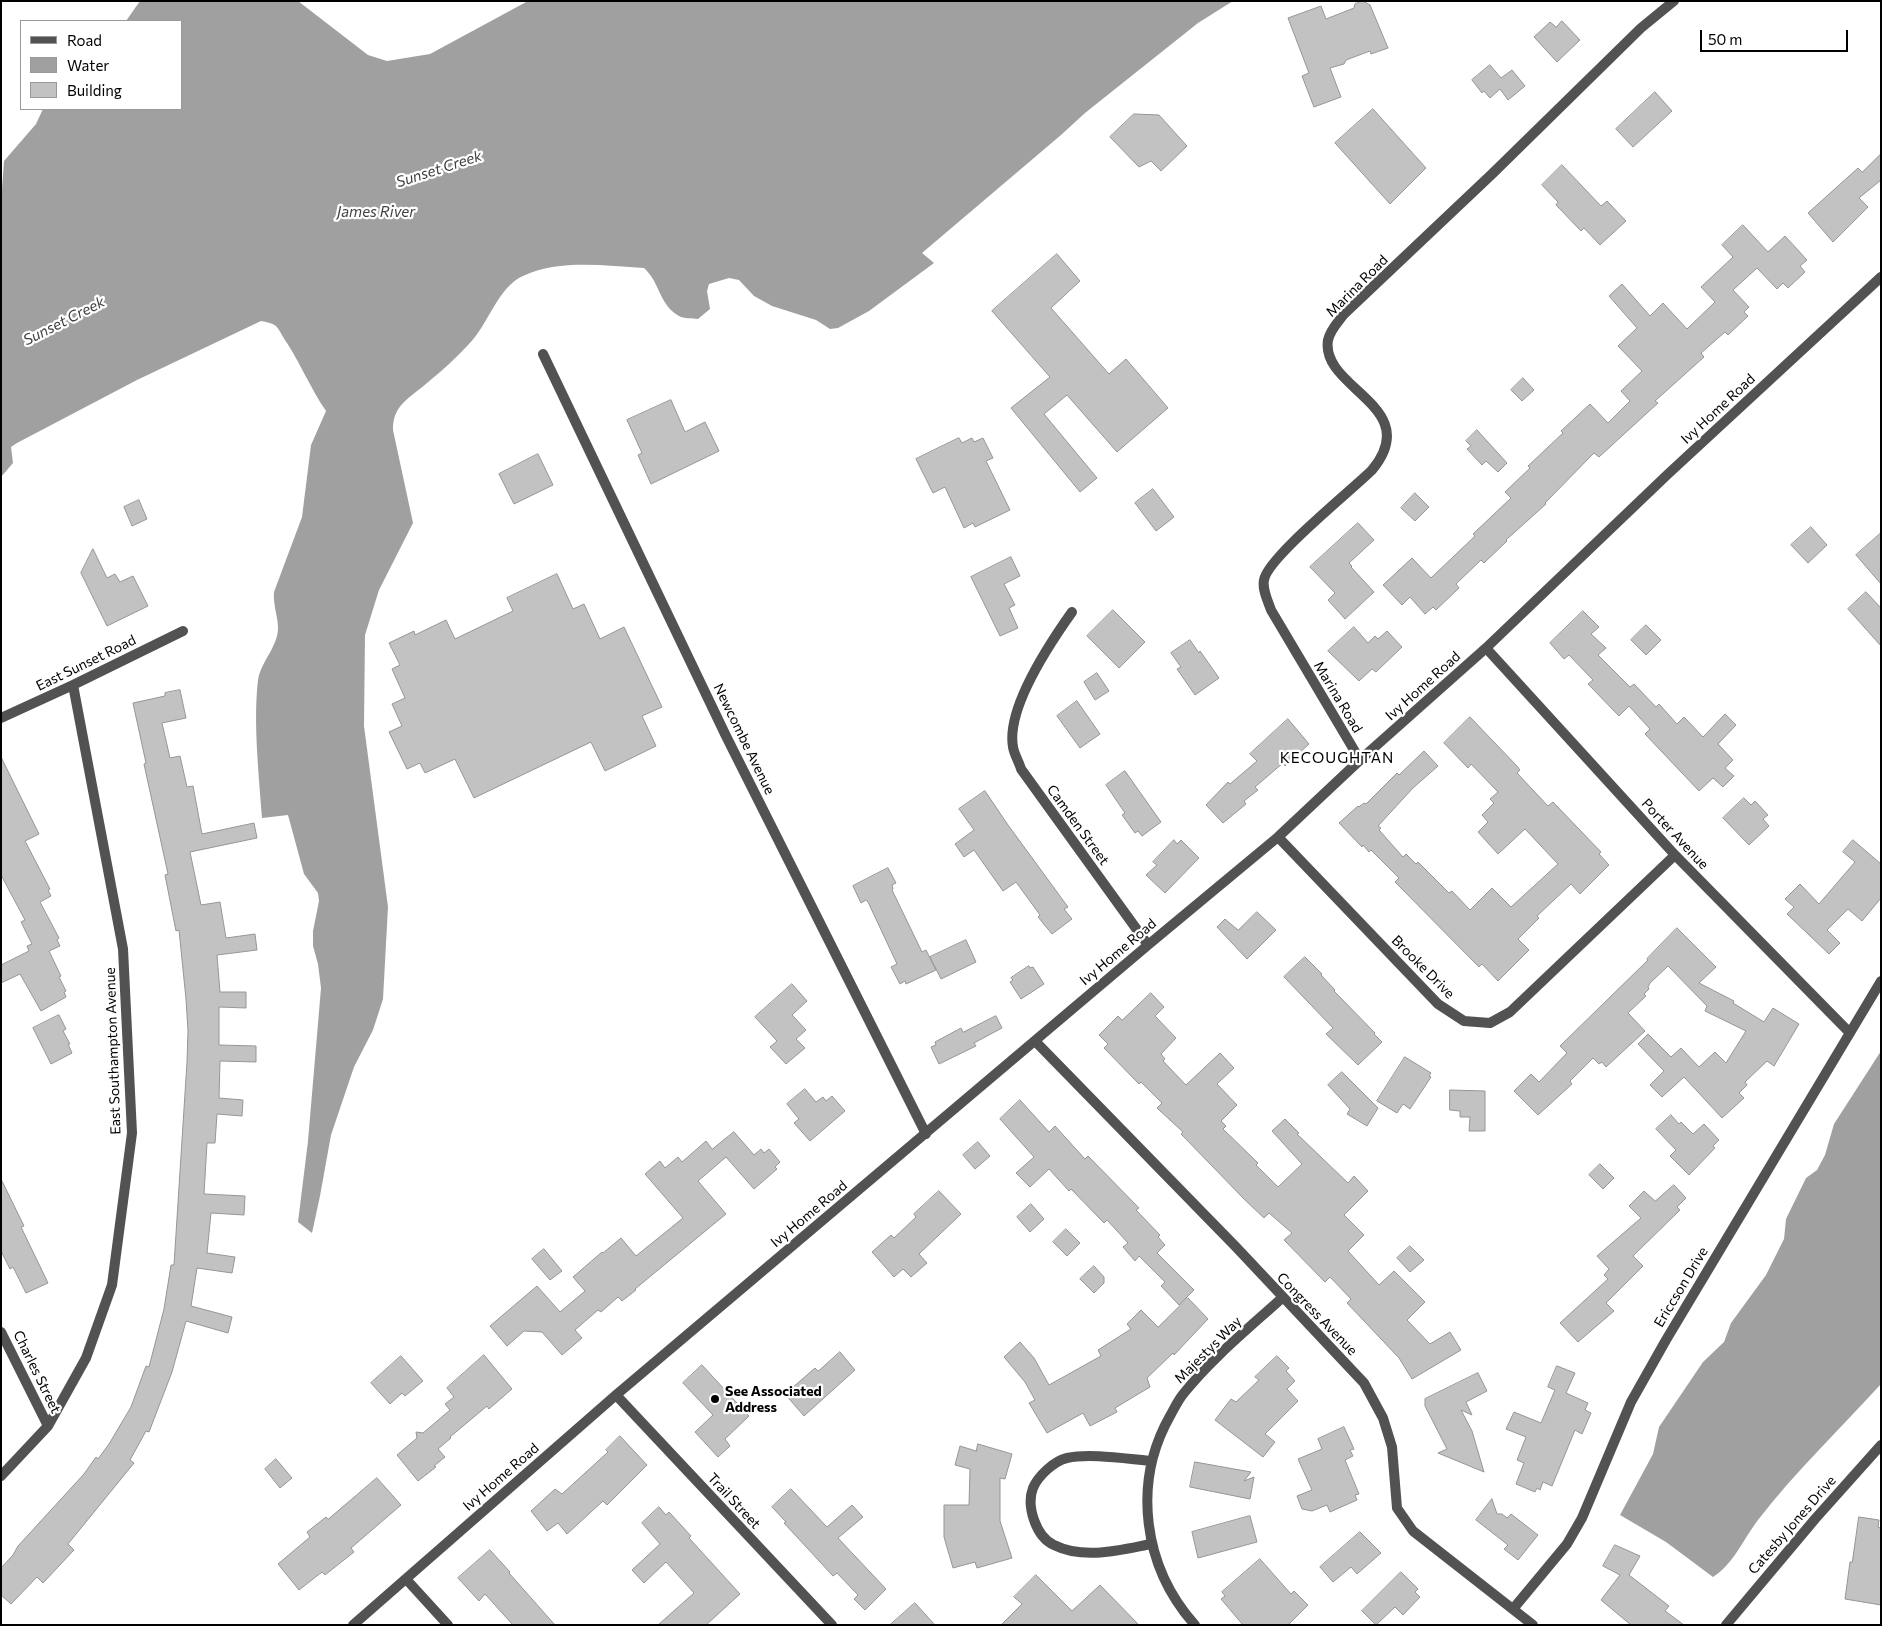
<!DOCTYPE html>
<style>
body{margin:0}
#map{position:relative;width:1882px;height:1626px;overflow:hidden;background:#fff;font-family:Commissioner,sans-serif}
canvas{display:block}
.frame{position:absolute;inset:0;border:2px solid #000;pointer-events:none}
.legend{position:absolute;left:20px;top:20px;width:162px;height:90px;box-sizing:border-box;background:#fff;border:1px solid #999;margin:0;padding:6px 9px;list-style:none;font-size:15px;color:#000}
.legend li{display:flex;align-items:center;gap:10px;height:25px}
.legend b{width:25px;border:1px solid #999}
.scale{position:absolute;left:1700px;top:30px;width:148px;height:22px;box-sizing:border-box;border:2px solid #000;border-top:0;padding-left:6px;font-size:15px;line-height:18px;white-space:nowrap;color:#000;-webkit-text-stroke:4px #fff;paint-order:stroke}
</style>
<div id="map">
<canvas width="1882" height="1626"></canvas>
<div class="frame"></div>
<ul class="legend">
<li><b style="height:6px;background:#525252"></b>Road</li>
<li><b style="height:14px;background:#a0a0a0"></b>Water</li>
<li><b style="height:14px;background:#c2c2c2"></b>Building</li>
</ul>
<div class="scale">50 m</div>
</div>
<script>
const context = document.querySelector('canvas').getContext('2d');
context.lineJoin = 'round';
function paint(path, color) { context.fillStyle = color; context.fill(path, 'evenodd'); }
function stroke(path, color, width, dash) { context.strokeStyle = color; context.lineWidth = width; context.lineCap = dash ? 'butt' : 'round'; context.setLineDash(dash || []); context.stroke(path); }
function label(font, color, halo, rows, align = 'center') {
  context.font = font + ' Commissioner,sans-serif'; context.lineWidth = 4.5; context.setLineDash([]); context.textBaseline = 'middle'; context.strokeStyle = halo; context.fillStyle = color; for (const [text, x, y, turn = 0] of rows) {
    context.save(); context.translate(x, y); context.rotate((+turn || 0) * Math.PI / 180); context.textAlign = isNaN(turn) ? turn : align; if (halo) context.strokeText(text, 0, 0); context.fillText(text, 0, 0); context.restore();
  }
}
paint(new Path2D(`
 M140,1h158l70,54 19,6 43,-7 98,-53h705l-35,22 -113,90 -24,22 -139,118 12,10 -65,48 -31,17 -8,1 -14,-9 -44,-14 -18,-10 -15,-16 -10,-2 -20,6 -2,7 3,18 -12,10c-6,-1 -14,0 -19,-3 -20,-11 -19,-34 -35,-48 -39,-2 -85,-9 -121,8 -25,11 -35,49 -54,68 -13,14 -27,27 -42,39 -9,8 -22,16 -28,25 -5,8 -6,13 -6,22l20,93 -34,67 -14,45 -1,91 24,181 -5,92 -10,31 -19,37 -23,68 -11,61 -8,37 -14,-11 10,-81 13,-153 -3,-24 -5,-18v-15l6,-30 -1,-8 -14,-19 -16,-59 -26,3c-3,-43 -9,-96 -4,-138 3,-19 21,-34 20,-54 -1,-12 -5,-22 -4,-34l28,-75 9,-72 15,-34c-15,-22 -25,-46 -39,-68 -4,-5 -7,-13 -11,-17 -4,-3 -10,-4 -15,-5l-124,59 -120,63 -6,4 2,16 -12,14v-274l3,-42 32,-37 7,-15h138v-88h-55z
 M1881,1051v333c-41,45 -86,88 -123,136 -14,18 -25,45 -45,57l-47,-35 -46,-27 33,-61 6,-27 44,-65 21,-20 7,-19 35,-48 18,-36 2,-20 20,-41 11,-8 8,-15 9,-31z`), '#a0a0a0');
const building = new Path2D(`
 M1363,1l7,4 18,43 -17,6 -1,-3 -24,9 -2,4 -14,4 11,29 -27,10 -12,-31 7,-3 -21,-55 33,-12 5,13 28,-11 1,-4z
 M1562,21l18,19 -23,22 -23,-25 16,-15 6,5z
 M1490,65l11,13 11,-8 13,16 -17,14 -8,-11 -10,9 -6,-7 -2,2 -10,-13z
 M1655,92l17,19 -39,36 -17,-18z
 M1373,109l53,59 -36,36 -55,-61z
 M1134,114l25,1 28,31 -26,25 -10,-10 -12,6 -29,-30z
 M1881,154v26l-22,18 9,9 -35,35 -25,-29 50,-45 4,4z
 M1562,165l39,41 6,-5 19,20 -26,24 -16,-17 -3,3 -25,-26 2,-3 -16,-17z
 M1743,225l25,27 17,-16 22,24 -7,6 5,6 -17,16 -5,-5 -6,6 -20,-21 -24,22 16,17 -5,5 4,4 -20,19 -3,-3 -24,21 3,4 -49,44 3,2 -59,54 -5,-4 -49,50 1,1 -40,36 1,1 -23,22 -3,-3 -25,24 3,4 -23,22 -3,-3 -8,7 -15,-17 -8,8 -19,-20 29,-27 19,20 44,-42 -2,-2 38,-36 -6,-6 25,-24 -2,-2 35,-33 -2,-2 29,-27 18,19 22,-22 -9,-10 21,-20 -24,-25 19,-18 -28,-32 13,-12 28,32 13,-13 24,26 28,-27 -14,-15 32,-30 -11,-12z
 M1057,254l23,27 -29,27 58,66 17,-15 42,49 -51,44 -50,-57 -23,19 53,64 -17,14 -69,-84 39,-31 -58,-66z
 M1523,378l11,12 -12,11 -11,-11z
 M671,400l14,32 20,-10 14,29 -68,33 -13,-29 4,-2 -15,-33z
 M1477,430l30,33 -9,9 -12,-11 -4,4 -15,-16 4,-3 -5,-5z
 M959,438l3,5 10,-5 2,4 9,-4 10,20 -7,3 24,49 -35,17 -2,-4 -9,5 -19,-41 -12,6 -17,-34z
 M538,454l15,31 -39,19 -15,-30z
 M1153,489l21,28 -18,14 -21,-28z
 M1415,493l14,14 -14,14 -14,-13z
 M139,500l8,19 -15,7 -8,-19z
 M1358,523l16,17 -25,23 3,3 -1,1 23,25 -29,27 -17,-19 7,-7 -25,-26z
 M1811,527l16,18 -19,18 -17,-18z
 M1881,533v51l-25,-29z
 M93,549l14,29 8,-4 5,8 13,-6 15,30 -41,20 -26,-53z
 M1011,557l9,19 -16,8 11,21 -6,3 9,20 -18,8 -29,-59z
 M557,574l16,35 11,-5 16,35 24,-12 38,80 -20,9 14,30 -51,25 -14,-29 -117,56 -19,-39 -30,14 -5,-10 -13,6 -18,-37 13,-6 -10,-22 13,-6 -13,-29 8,-4 -11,-22 25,-12 1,4 31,-15 9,19 58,-28 -6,-13z
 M1866,592l15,16v38l-33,-37z
 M1113,610l32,32 -26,26 -32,-32z
 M1583,611l16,16 -8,7 15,14 -8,7 32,32 4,-3 22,23 3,-3 18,20 7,-7 19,20 22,-23 11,11 -18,19 15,16 -8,8 9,8 -11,11 -10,-9 -14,13 -54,-57 5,-5 -21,-23 -10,10 -31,-32 5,-4 -24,-25 -5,4 -14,-16z
 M1646,625l15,15 -15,15 -15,-15z
 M1354,627l14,16 7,-7 3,3 9,-8 15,16 -26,25 -4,-3 -13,12 -31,-30z
 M1190,640l9,13 1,-2 19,27 -24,17 -18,-26 4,-2 -10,-14z
 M1097,673l12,18 -14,9 -11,-18z
 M180,690l6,28 -24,5 8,35 10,-2 7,31 6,-1 9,48 52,-11 3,15 -67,14 11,53 19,-3 6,36 29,-4 2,16 -40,5 3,37h26v16l-27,-1v38l37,1v16l-36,-1 -1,37 24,2 -1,16 -25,-2 -2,29h-8l-3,51 41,2 -1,19 -33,-2 -4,40 28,4 -3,16 -35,-5 -6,38 41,11 -4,16 -42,-12 -14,51 -23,60 -3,-1 -16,29 4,3 -66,81 6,6 -31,33 -6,-6 -26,27 -10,-9v-27l12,-13 5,-9 66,-72 12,-17 2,2 11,-15 22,-37 15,-41 3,1 15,-58 7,-44h3l13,-203 1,-31 -2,-32 -7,-69 -3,1 -11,-56 3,-1 -24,-110 2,-1 -13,-60 32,-7v-3z
 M1077,701l23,33 -20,14 -23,-32z
 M1470,717l46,48 4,5 -3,3 31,33 5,-4 48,50 -2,2 10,11 -29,29 -9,-10 -34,32 2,2 -21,21 11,11 -31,31 -16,-17 -3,3 -84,-85 4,-4 -28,-28 -2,2 -6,-7 -1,2 -23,-24 19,-17 1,1 5,-4 2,1 31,-31 2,2 25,-24 14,15 -25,22 -35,38 3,2 -2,2 24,27 3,-3 10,10 2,-2 31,31 3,-2 18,19 22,-22 19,19 47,-43 -33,-35 -27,25 -20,-22 10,-10 -6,-7 12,-12 -4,-4 8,-7 -27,-28 -3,4 -24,-25z
 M1288,719l21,25 -24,22 -2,-3 -28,24 3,3 -14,11 2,3 -23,19 -17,-18 22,-23 2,2 27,-23 -7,-7z
 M1,757l38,77 -14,7 25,48 -2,1 3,6 -11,6 19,36 -2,2 3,6 -11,5 12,25 -2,1 7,14 -2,1 2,5 -25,14 -21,-37 -19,9v-18l28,-14 -2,-5 5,-2 -11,-22 4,-2 -24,-45z
 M1125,771l36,51 -19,14 -4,-5 -3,2 -13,-18 3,-2 -19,-28z
 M985,791l23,34 60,82 -4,2 8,10 -20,15 -14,-17 2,-2 -24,-33 -13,9 -29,-41 -10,7 -9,-13 19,-14 -15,-21z
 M1744,798l7,7 4,-4 13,14 -5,4 6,7 -20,19 -26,-27z
 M1174,840l3,4 4,-4 18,18 -34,35 -19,-18 11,-10 -4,-3z
 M1853,840l28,24v34l-19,23 -14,-12 -21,21 13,13 -11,11 -42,-40 7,-7 -9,-8 15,-15 19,20 36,-42 -12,-10z
 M888,868l8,15 -4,2 1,4 -1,1 30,62 4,-2 10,20 -30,14 -1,-3 -5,3 -9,-17 6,-3 -29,-62 -2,-2 -5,3 -8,-17z
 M1257,912l19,18 -29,29 -30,-32 8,-8 13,11z
 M1677,928l39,39 -17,16 35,18 -1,2 31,19 9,-14 26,16 -25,42 -7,-5 -22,21 2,3 -8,8 5,5 -22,20 -38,-41 -22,20 -12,-12 14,-14 -26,-27 10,-10 23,23 10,-9 18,19 16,-15 11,11 20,-32 -41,-20 2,-5 -39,-40 -18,17 -2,4 1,2 -5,5 2,2 -18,17 17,18 -39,36 -4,-5 -3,2 -6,-6 -23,23 2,3 -34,31 -24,-24 17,-17 8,8 28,-29 -7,-7 88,-86 -1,-1z
 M966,940l10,22 -35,17 -11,-22z
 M1305,957l17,17 -1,1 14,15 -1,1 41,42 -1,1 8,8 -24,23 -32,-31 7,-6 -49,-51z
 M1029,966l1,2 3,-1 11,17 -23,15 -11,-17 3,-2 -2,-2z
 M792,984l15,17 -15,14 14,15 -10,9 9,9 -19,16 -16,-17 7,-6 -22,-24z
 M1151,993l13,14 -9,9 21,22 -15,16 4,5 -2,2 23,24 34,-32 14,15 -17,16 20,21 -16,16 5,5 -3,3 35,34 -2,2 22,22 24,-23 -30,-33 13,-12 14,14 -2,1 51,49 6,-7 14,15 -24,24 20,20 -16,16 31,34 15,-14 31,31 -18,18 23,24 20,-12 11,18 -49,29 -13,-21 -52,-55 4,-4 -21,-22 -5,5 -41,-42 8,-7 -23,-20 -5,5 -19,-18 -64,-66 2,-2 -26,-24 5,-5 -21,-21 -2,2 -35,-36 4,-4 -9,-9 19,-19 4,4z
 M59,1015l7,14 -3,2 7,13h-2l4,9 -21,11 -18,-36z
 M996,1016l6,12 -28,15 2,3 -37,18 -8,-17 5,-2 -1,-3 26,-14 2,4z
 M1405,1057l26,16 -2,3 2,1 -21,32 -7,-5 -6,9 -20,-12z
 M1342,1072l36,36 -11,18 -20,-12 3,-5 -22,-24z
 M805,1089l11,13 7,-5 3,4 6,-5 13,15 -35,30 -16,-18 5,-4 -12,-15z
 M1450,1090l35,1v40h-16l1,-14h-10v-6l-10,-1z
 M1020,1100l29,32 6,-6 30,33 3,-3 51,52 -3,2 24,25 -2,2 7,8 -8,8 37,37 -15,15 -18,-19 4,-4 -26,-26 -4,5 -12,-14 5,-4 -21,-23 -3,3 -33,-34 -2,2 -20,-22 -19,18 -14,-14 18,-16 -34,-38z
 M1671,1115l8,9 2,-2 12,12 11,-10 15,16 -6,6 2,2 -26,27 -19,-19 6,-6 -20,-21z
 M734,1132l20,23 7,-6 3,4 5,-4 11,13 -5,5 2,2 -23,20 -28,-32 -28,24 28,33 -91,75 1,1 -14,11 -4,-4 -17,15 -3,-2 -23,20 7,8 -20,17 -20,-23 -18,-1 -17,15 -17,-20 47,-40 23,26 25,-21 -12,-14 29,-25 1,1 18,-15 15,18 47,-38 -38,-44 15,-13 5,7 13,-11 4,5 24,-21 6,8z
 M978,1142l12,14 -15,13 -12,-14z
 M1600,1164l14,14 -11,11 -14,-14z
 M1,1179l23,47 -3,1 27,56 -22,10 -13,-26 -3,2 -9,-18z
 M1674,1185l12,13 -9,9 3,3 -47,46 10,10 -37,37 8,8 -36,31 -18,-19 48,-44 -4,-4 5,-6 -12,-13 44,-38 -12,-12 15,-15 11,10z
 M939,1191l22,23 -42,40 8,9 -16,14 -8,-8 -9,8 -22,-25 19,-17 3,3 22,-21 -2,-3z
 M1031,1204l13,15 -14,13 -13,-15z
 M1066,1229l14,14 -13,13 -14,-14z
 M1410,1246l14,14 -14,12 -13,-14z
 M544,1249l18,22 -12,9 -18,-21z
 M1094,1266l10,11v6l-10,10 -14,-14z
 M1188,1298l20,21 -34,36 -1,-2 -26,25 3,9 -35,21 2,4 -27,14 -7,-13 -36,20 -18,-30 6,-3 -10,-18 -21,-25 16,-15 14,16 15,27 52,-29 -3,-6 33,-21 -4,-5 14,-14 17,17z
 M840,1352l15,18 -51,46 -19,-22 30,-26 3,3z
 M484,1355l28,34 -23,20 -2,-3 -37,31 1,1 -13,11 7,8 -11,9 2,1 -18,14 -21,-26 20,-17 -1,-6 7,1 27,-23 -5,-6 9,-7 -7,-9z
 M401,1356l22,25 -18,15 -3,-3 -12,11 -19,-21z
 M1277,1356l12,12 -3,3 9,10 -8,8 11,12 -33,33 10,8 -12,15 -48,-37 16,-21 5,3 23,-22 -4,-3z
 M702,1365l47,51 -24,23 5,7 -12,11 -23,-25 18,-17 -30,-32z
 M1557,1366l18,7 -9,20 22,10 -3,7 6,3 -9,21 -7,-4 -23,56 -9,-4 -3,8 -3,-2 -2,4 -19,-8 8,-21 -7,-3 9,-23 -20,-8 8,-17 27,11 14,-33 -7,-3z
 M1478,1373l9,18 -21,11 6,13 -11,-5 11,21 12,41 -46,-19 9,-4 -22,-43v-7z
 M1344,1427l10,22 -4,1 3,6 -8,4 14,34 -4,1 2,5 -27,12 -3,-7 -15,6 -10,-2 -5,-13 15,-6 -14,-31 24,-10 -4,-10z
 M620,1436l27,29 -40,40 -4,-4 -36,33 -9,-11 -11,8 -16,-20 24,-22 7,5 46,-42 -2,-2z
 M978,1444l34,10 -7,25 -5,-1v43l12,37 -35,10 -2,-6 -22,6 -9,-31v-32h25l1,-36 -15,-4 5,-19 16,5z
 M276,1459l16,19 -12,10 -15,-19z
 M1195,1462l56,10 -7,9 10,-4 -4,22 -60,-12z
 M377,1478l24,27 -50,43 3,4 -29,23 -3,-3 -23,18 -21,-26 32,-27 -3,-5 19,-15 2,2z
 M791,1489l36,38 25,-22 11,12 -25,21 48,51 -21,21 -11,-11 4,-4 -21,-22 -4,3 -49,-53 2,-1 -14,-15z
 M1492,1499l5,15h5l5,4 4,-4 27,21 -20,25 -14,-11 4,-4 -32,-25z
 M659,1507l7,8 3,-3 22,24 -2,2 51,56 -34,31h-48l36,-32 -28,-31 -22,21 -12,-13 28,-26 -18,-21z
 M1250,1516l7,26 -59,16 -6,-26z
 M1859,1517l20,3 -1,7 3,1v77l-36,-6 5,-37h2z
 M1360,1532l21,21 -24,21 -6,-7 -18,15 -13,-15z
 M1615,1545l25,11 -11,19 40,31 -4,5 19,14h-53l-30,-25 19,-25 -17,-9z
 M490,1550l20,22 -1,1 46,52h-42l-28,-31 -6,7 -21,-23z
 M1260,1559l31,35 3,-3 14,14 -20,20h-45l-22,-26 4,-3 -3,-4z
 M1401,1572l17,17 -3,3 5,5 -17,18 -8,-8 -19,18 -14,-14z
 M1036,1575l36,36 28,-26 39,40h-138l21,-21 -8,-7z
 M915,1603l20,22h-45z`);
paint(building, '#c2c2c2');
stroke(building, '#969696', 1);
stroke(new Path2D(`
 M543,354l183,382 200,398
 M1072,612c-22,31 -66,96 -59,135 1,7 6,15 8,22l127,176
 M1486,648l189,207 175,178
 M1,718l72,-33 110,-54
 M1360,760l-89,-150c-3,-9 -9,-20 -7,-30 3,-22 88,-90 108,-110 53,-64 -52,-81 -44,-130 2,-10 10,-18 16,-26l148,-140 149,-146 33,-27
 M1278,837l160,167 26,17 26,2 20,-11 165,-157
 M1035,1041l201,206 128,136 19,35 9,29 5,61 16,23 120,94
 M1,1332l47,94
 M616,1395l216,230
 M1151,1461c-24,-2 -61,-8 -84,-3 -13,3 -29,18 -34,30 -7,18 3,49 21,57 30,15 66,5 97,-1
 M1,1476l47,-50 38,-68 26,-73 20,-152 -9,-184 -50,-264
 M406,1579l42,46
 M1513,1609l54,-65 15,-26 49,-116 35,-62 215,-359
 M353,1625l263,-230 532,-450 130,-108 82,-77 126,-112 182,-174 213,-197
 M1195,1625c-52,-58 -63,-142 -25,-209 4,-7 8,-16 14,-23 28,-35 65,-65 98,-95
 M1726,1625l89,-106 66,-74`), '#525252', 10);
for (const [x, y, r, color] of [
 [715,1399,5,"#000"]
]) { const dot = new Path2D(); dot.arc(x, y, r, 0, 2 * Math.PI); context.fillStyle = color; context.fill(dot); stroke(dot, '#fff', 2); }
label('14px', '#000', '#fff', [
 ["Marina Road",1357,286,-45],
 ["Ivy Home Road",1718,409,-43],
 ["East Sunset Road",86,663,-26],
 ["Ivy Home Road",1423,686,-42],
 ["Marina Road",1338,697,59],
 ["Newcombe Avenue",744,739,64],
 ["Camden Street",1078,825,54],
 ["Porter Avenue",1675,834,47],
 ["Ivy Home Road",1118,952,-40],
 ["Brooke Drive",1423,967,45],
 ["East Southampton Avenue",113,1051,-92],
 ["Ivy Home Road",809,1214,-40],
 ["Ericcson Drive",1681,1287,-59],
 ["Congress Avenue",1317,1314,46],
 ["Majestys Way",1208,1350,-45],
 ["Charles Street",37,1372,64],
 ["Ivy Home Road",501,1477,-41],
 ["Trail Street",734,1501,47],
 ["Catesby Jones Drive",1792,1525,-49]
]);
label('bold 14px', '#000', '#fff', [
 ["See Associated",725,1391],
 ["Address",725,1407]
], 'left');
label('italic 15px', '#414141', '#fff', [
 ["Sunset Creek",439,169,-18],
 ["James River",376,212],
 ["Sunset Creek",64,321,-27]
]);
context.letterSpacing = '1px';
label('15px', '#000', '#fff', [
 ["KECOUGHTAN",1337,758]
]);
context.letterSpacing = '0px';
</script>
